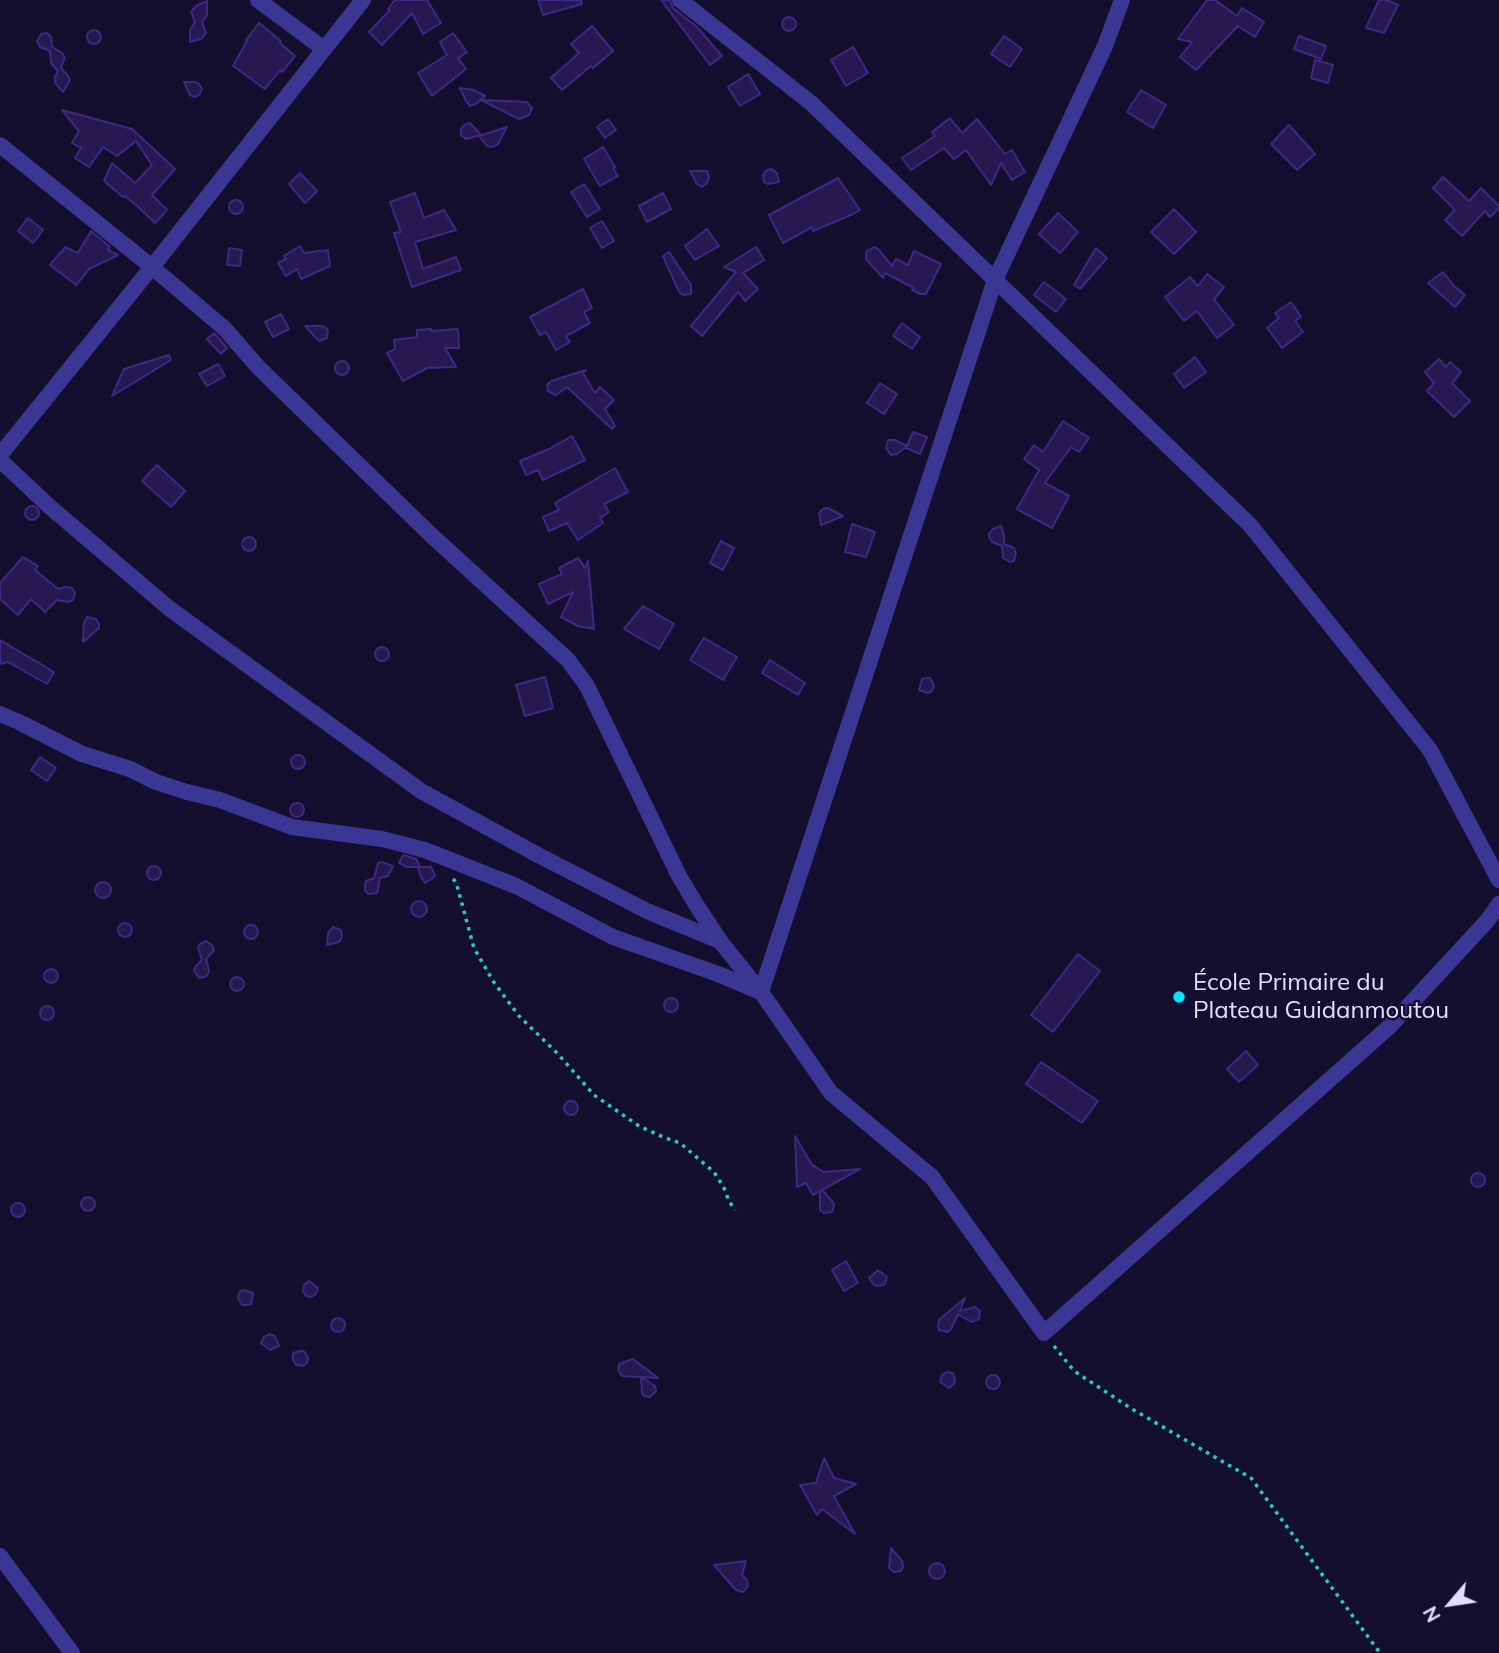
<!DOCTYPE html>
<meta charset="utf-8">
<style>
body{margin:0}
#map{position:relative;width:1499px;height:1653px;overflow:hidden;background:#150f2f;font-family:Mulish,sans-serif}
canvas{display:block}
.north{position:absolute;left:1415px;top:1569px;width:70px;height:70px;-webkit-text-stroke:5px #150f2f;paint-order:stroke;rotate:241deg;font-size:19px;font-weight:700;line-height:28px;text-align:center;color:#e2deff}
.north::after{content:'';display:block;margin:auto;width:24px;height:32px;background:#e2deff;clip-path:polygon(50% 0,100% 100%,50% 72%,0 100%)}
</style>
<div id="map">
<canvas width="1499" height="1653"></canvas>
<div class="north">N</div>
</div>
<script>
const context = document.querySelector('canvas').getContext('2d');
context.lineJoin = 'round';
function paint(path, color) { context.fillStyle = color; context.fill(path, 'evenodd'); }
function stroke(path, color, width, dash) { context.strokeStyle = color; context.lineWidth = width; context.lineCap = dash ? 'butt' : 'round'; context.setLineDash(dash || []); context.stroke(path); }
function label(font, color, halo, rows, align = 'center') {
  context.font = font + ' Mulish,sans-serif'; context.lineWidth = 5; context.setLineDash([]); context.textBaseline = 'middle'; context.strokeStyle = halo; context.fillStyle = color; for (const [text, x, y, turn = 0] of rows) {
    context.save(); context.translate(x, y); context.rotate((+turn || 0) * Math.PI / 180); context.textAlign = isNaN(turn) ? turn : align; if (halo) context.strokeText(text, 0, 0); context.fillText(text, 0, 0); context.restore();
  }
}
const building = new Path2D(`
 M395,0h32l14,23 -18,11 -11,-21 -30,32 -13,-13 21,-22 -2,-1z
 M538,0h43l1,4 -39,11z
 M661,0h9l3,8 24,19 25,29 -12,9z
 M1207,0h8l22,16 5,-8 22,14 -9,15 -17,-11 -42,44 -16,-13 12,-15 -14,-3z
 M1379,0h7l12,5 -14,28 -18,-5z
 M207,1v14l-5,7 4,11 -5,6 -11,3v-12l5,-8 -4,-10 5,-6z
 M782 24a7 7 0 1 1 14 0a7 7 0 1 1-14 0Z
 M259,23l22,18 -1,2 15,13 -13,16 -2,-2 -15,19 -32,-23 14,-25 -1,-1z
 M592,26l21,25 -20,17 -2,-2 -29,24 -11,-12 28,-25 -8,-9z
 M87 37a7 7 0 1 1 14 0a7 7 0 1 1-14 0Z
 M47,33l4,4 1,10 10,6 3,5 -4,10 7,8 2,4 -7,12 -8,-9v-6l3,-6 -7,-8 -1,-12 -10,-4 -3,-6 4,-7z
 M453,33l14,19 -9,6 8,11 -34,27 -14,-23 29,-18 -7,-13z
 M1004,36l18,13 -12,18 -19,-13z
 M1299,36l27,10 -5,13 -27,-10z
 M853,47l15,26 -22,13 -15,-26z
 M1315,60l18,5 -5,18 -17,-5z
 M748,74l12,20 -20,12 -12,-19z
 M184,82h12l3,2 3,5 -2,5 -5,3 -5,-2z
 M460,88l14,2 11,6 -9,8 -6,2 -4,-5z
 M1141,90l25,15 -13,23 -26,-16z
 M481,100l46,2 5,6 -1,3 -2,4 -10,4z
 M62,110l70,19 43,40 -23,26 15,15 -12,13 -19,-18 -11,-9 -2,1 -19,-16 8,-18 23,20 17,-18 -16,-24 -19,15 -14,-9 -14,20 -14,-9 6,-10 -9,-5 7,-12z
 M950,118l12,15 15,-14 28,35 7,-4 13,22 -13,8 -11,-17 -10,22 -25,-35 -12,9 -10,-11 -33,22 -9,-12 33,-22 -3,-4z
 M608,119l8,11 -11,8 -8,-11z
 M470,123l11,12 -15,4 -5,-4v-6l3,-4z
 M1289,125l26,29 -18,16 -26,-26z
 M507,127l-9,17 -5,3 -6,-1 -8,-10z
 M603,147l12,20 -2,1 5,8 -18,10 -16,-27z
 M772,169l5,4 2,9 -11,2 -4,-2 -1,-7 4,-5z
 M690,171h17l2,6 -2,6 -5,4 -5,-3z
 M300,173l17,18 -12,12 -16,-19z
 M1443,177l26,24 12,-13 18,18v2l-9,9 -5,-6 -23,25 -17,-16 10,-10 -22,-22z
 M838,178l22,32 -9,5 -38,16 -1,-4 -29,16 -14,-28z
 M584,184l16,25 -13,8 -16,-25z
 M415,193l9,25 20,-8 12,20 -41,12 8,27 33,-12 5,13 -49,17 -18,-54 7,-1 -11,-30z
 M663,193l8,16 -24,13 -8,-16z
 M229 207a7 7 0 1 1 14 0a7 7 0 1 1-14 0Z
 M1174,209l22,23 -22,22 -23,-22z
 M1058,213l20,19 -18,21 -21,-19z
 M28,218l15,12 -10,13 -15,-12z
 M602,221l12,20 -12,7 -12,-20z
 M707,229l12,17 -24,14 -10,-14z
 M91,231l19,16 -2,3 10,5 -29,14 -13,16 -26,-20 11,-13h1l3,-5 13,6z
 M300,246l4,7 24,-3 2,16 -29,13 -4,-10 -11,7 -8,-13 8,-4 -2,-3z
 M756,247l8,13 -21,13 15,16 -13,12 -7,-9 -36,44 -11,-10 45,-54 -12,-5z
 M874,247l4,2 14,17 4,-7 12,6 6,-14 27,13 -15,30h-6l-8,-4 2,-2 -29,-15 -2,5 -17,-19v-7z
 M229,248l13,2 -2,16 -13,-1z
 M1096,248l11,10 -27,31 -6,-4z
 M669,252l22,33v9l-8,1 -4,-3 -16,-36z
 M1443,272l11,14 11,9 -10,12 -27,-24z
 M1207,274l17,13 -10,12 20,26 -17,13 -20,-27 -13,10 -19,-24 25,-20 8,9z
 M1044,282l22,17 -10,13 -22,-17z
 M583,289l9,19 -8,4 6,11 -24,13 4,6 -14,8 -10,-18 -6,3 -10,-18z
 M1291,302l10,15 -6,4 8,11 -21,16 -15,-20 12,-10 -4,-5z
 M281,314l8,15 -16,8 -8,-15z
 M902,323l18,14 -8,12 -19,-13z
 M305,326h18l5,4 -1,8 -8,3z
 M431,329v2l27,-2 1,19h-14l11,19 -29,1 -24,13 -16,-28 8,-4 -1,-9 23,-3v-7z
 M214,333l13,15 -6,6 -14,-15z
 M169,355l2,5 -59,36 12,-27z
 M1195,357l11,15 -22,16 -10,-14z
 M1439,359l7,8 4,-5 11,10 -9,11 18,18 -16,16 -27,-26 7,-8 -9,-11z
 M335 368a7 7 0 1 1 14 0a7 7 0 1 1-14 0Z
 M218,364l7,12 -18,10 -8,-12z
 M586,370l-3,3 12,20 5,-6 14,13 -9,9 10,17 -3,3 -45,-42 -11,8 -8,-4 -1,-6 4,-4z
 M880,383l17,11 -13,20 -17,-11z
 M1063,421l26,17 -10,14 -8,-5 -26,36 24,13 -17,32 -35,-19 22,-39 -15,-11 10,-14 9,7z
 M913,432l14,5 -7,17 -14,-6z
 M572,436l13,24 -42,20 -5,-10 -12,5 -6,-14 29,-12z
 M888,440h7l12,6 -10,8 -6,1 -5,-7z
 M157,465l28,26 -14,16 -29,-26z
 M615,468l13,24 -24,12 5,8 -9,6 3,5 -25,17 -11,-17 -18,8 -6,-14 16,-7 -4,-7z
 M25 513a7 7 0 1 1 14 0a7 7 0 1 1-14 0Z
 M828,508l15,8 -22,9 -2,-12 4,-4z
 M852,524l23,8 -9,25 -21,-5z
 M1001,526l3,9v9l10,4 2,5 -2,8 -4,1 -7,-4 -1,-12 -10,-4 -3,-5v-3l4,-5z
 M242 544a7 7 0 1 1 14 0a7 7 0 1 1-14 0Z
 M721,541l13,7 -11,22 -13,-7z
 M23,557l15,9 -3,4 23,19 8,-2 6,1 3,5 -2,7 -5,2 -11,-2 -12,12 -14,-13 -13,16 -18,-16v-16z
 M578,558l7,10 3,-7 6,68 -16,-3 -17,-9 12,-25 -25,12 -9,-20 23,-10 -3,-6z
 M643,606l31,18 -15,25 -35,-20z
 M87,617l9,2 3,5v4l-16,14 1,-19z
 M704,638l33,19 -14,23 -33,-20z
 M0,640l54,32 -7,12 -39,-22 -8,2z
 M375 654a7 7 0 1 1 14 0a7 7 0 1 1-14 0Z
 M770,660l35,23 -7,12 -36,-22z
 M545,677l8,31 -28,8 -9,-31z
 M926,678h4l4,7 -2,6 -4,2 -9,-3 3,-11z
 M291 762a7 7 0 1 1 14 0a7 7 0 1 1-14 0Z
 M40,757l16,11 -9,13 -16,-11z
 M290 810a7 7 0 1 1 14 0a7 7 0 1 1-14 0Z
 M403,855l13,4 4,8h11l4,8 -2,3 -8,5 -4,-6 -3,-10h-11l-8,-4z
 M382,862l11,4 -5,10 -8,2 -3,15 -9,1 -3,-4v-5l1,-4 8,-3 4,-15z
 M147 873a7 7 0 1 1 14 0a7 7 0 1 1-14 0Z
 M95 890a8 8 0 1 1 16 0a8 8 0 1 1-16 0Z
 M411 909a8 8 0 1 1 16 0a8 8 0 1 1-16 0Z
 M118 930a7 7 0 1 1 14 0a7 7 0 1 1-14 0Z
 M244 932a7 7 0 1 1 14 0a7 7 0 1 1-14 0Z
 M333,927l8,3 1,7 -3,5 -12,3 1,-12z
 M206,941l6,4 2,5 -8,9 3,11 -1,4 -3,3 -6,1 -5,-7 2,-5 6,-6 -4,-12 2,-4z
 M1078,954l22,17 -47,61 -22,-17z
 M44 976a7 7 0 1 1 14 0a7 7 0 1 1-14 0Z
 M230 984a7 7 0 1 1 14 0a7 7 0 1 1-14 0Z
 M664 1005a7 7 0 1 1 14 0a7 7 0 1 1-14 0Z
 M40 1013a7 7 0 1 1 14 0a7 7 0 1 1-14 0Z
 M1246,1051l12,14 -19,17 -12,-13z
 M1041,1062l57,39 -16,22 -56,-39z
 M564 1108a7 7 0 1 1 14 0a7 7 0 1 1-14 0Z
 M795,1136l17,29 4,2 7,5 37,-3 -38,21 11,12 1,3 -2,7 -8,1 -4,-3v-19l-7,4 -7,-12 -9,4z
 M1471 1180a7 7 0 1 1 14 0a7 7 0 1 1-14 0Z
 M81 1204a7 7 0 1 1 14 0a7 7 0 1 1-14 0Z
 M11 1210a7 7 0 1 1 14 0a7 7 0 1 1-14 0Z
 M846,1261l12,22 -14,8 -12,-21z
 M878,1270l9,7 -2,7 -5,2 -6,-1 -5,-7z
 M309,1281l9,7 -2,6 -5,3 -5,-1 -3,-5 1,-6z
 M244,1290l9,3 -2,11 -5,1h-4l-4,-7 2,-7z
 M965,1298l-5,13 15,-4 5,4 -1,8 -8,3 -13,-8 -7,15 -3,3 -9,-2 -1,-4 1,-6z
 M331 1325a7 7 0 1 1 14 0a7 7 0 1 1-14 0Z
 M269,1334l6,2 4,10 -9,4 -9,-7 3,-6z
 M300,1351h4l4,7 -1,5 -4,3 -7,-1 -3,-5v-7z
 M633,1359l25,19 -36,-2 -4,-6 1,-6z
 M947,1372l6,1 2,6 -1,5 -5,4 -9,-6 2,-7z
 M986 1382a7 7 0 1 1 14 0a7 7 0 1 1-14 0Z
 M641,1377l14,9 1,5 -6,6 -6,-1 -2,-3z
 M824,1458l10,20 22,6 -22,12 21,38 -33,-25 -5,6 -17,-30 16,-2z
 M891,1548l11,13 1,6 -2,4 -7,1 -5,-4z
 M746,1561l-4,14 5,5 1,6 -5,6 -7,-2 -22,-25z
 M929 1571a8 8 0 1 1 16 0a8 8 0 1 1-16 0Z`);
paint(building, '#261952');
stroke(building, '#3c2980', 2);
stroke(new Path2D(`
 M453,879l3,3 18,66 19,33 26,35 39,38 36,41 45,31 24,11 17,6 34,29 10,16 5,13 6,9
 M1054,1346l20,25 58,38 119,69 129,175`), '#24ccc4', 3.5, [3.5, 5]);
stroke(new Path2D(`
 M258,0l66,49
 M680,0l131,103 439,422 180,225 69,130
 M0,145l152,122 72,61 35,40 171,166 138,126 19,26 92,190 18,30 23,35 41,51 70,101 101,84 112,156 345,-306 98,-106 12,-17
 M0,455l152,-188 211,-267
 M0,460l50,47 120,102 251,182 117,64 109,56 73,30
 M0,714l19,8 63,32 48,15 26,13 31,10 33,8 72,27 90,12 43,11 91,36 97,51 105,37 43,18 234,-712 110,-234 17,-46
 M0,1556l72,97`), '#3b3693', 16);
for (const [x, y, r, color] of [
 [1179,997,7,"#0ae3ff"]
]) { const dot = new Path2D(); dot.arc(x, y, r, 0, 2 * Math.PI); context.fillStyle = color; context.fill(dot); stroke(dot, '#150f2f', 2.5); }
label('24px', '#e2deff', '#150f2f', [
 ["École Primaire du",1193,983],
 ["Plateau Guidanmoutou",1193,1011]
], 'left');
</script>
